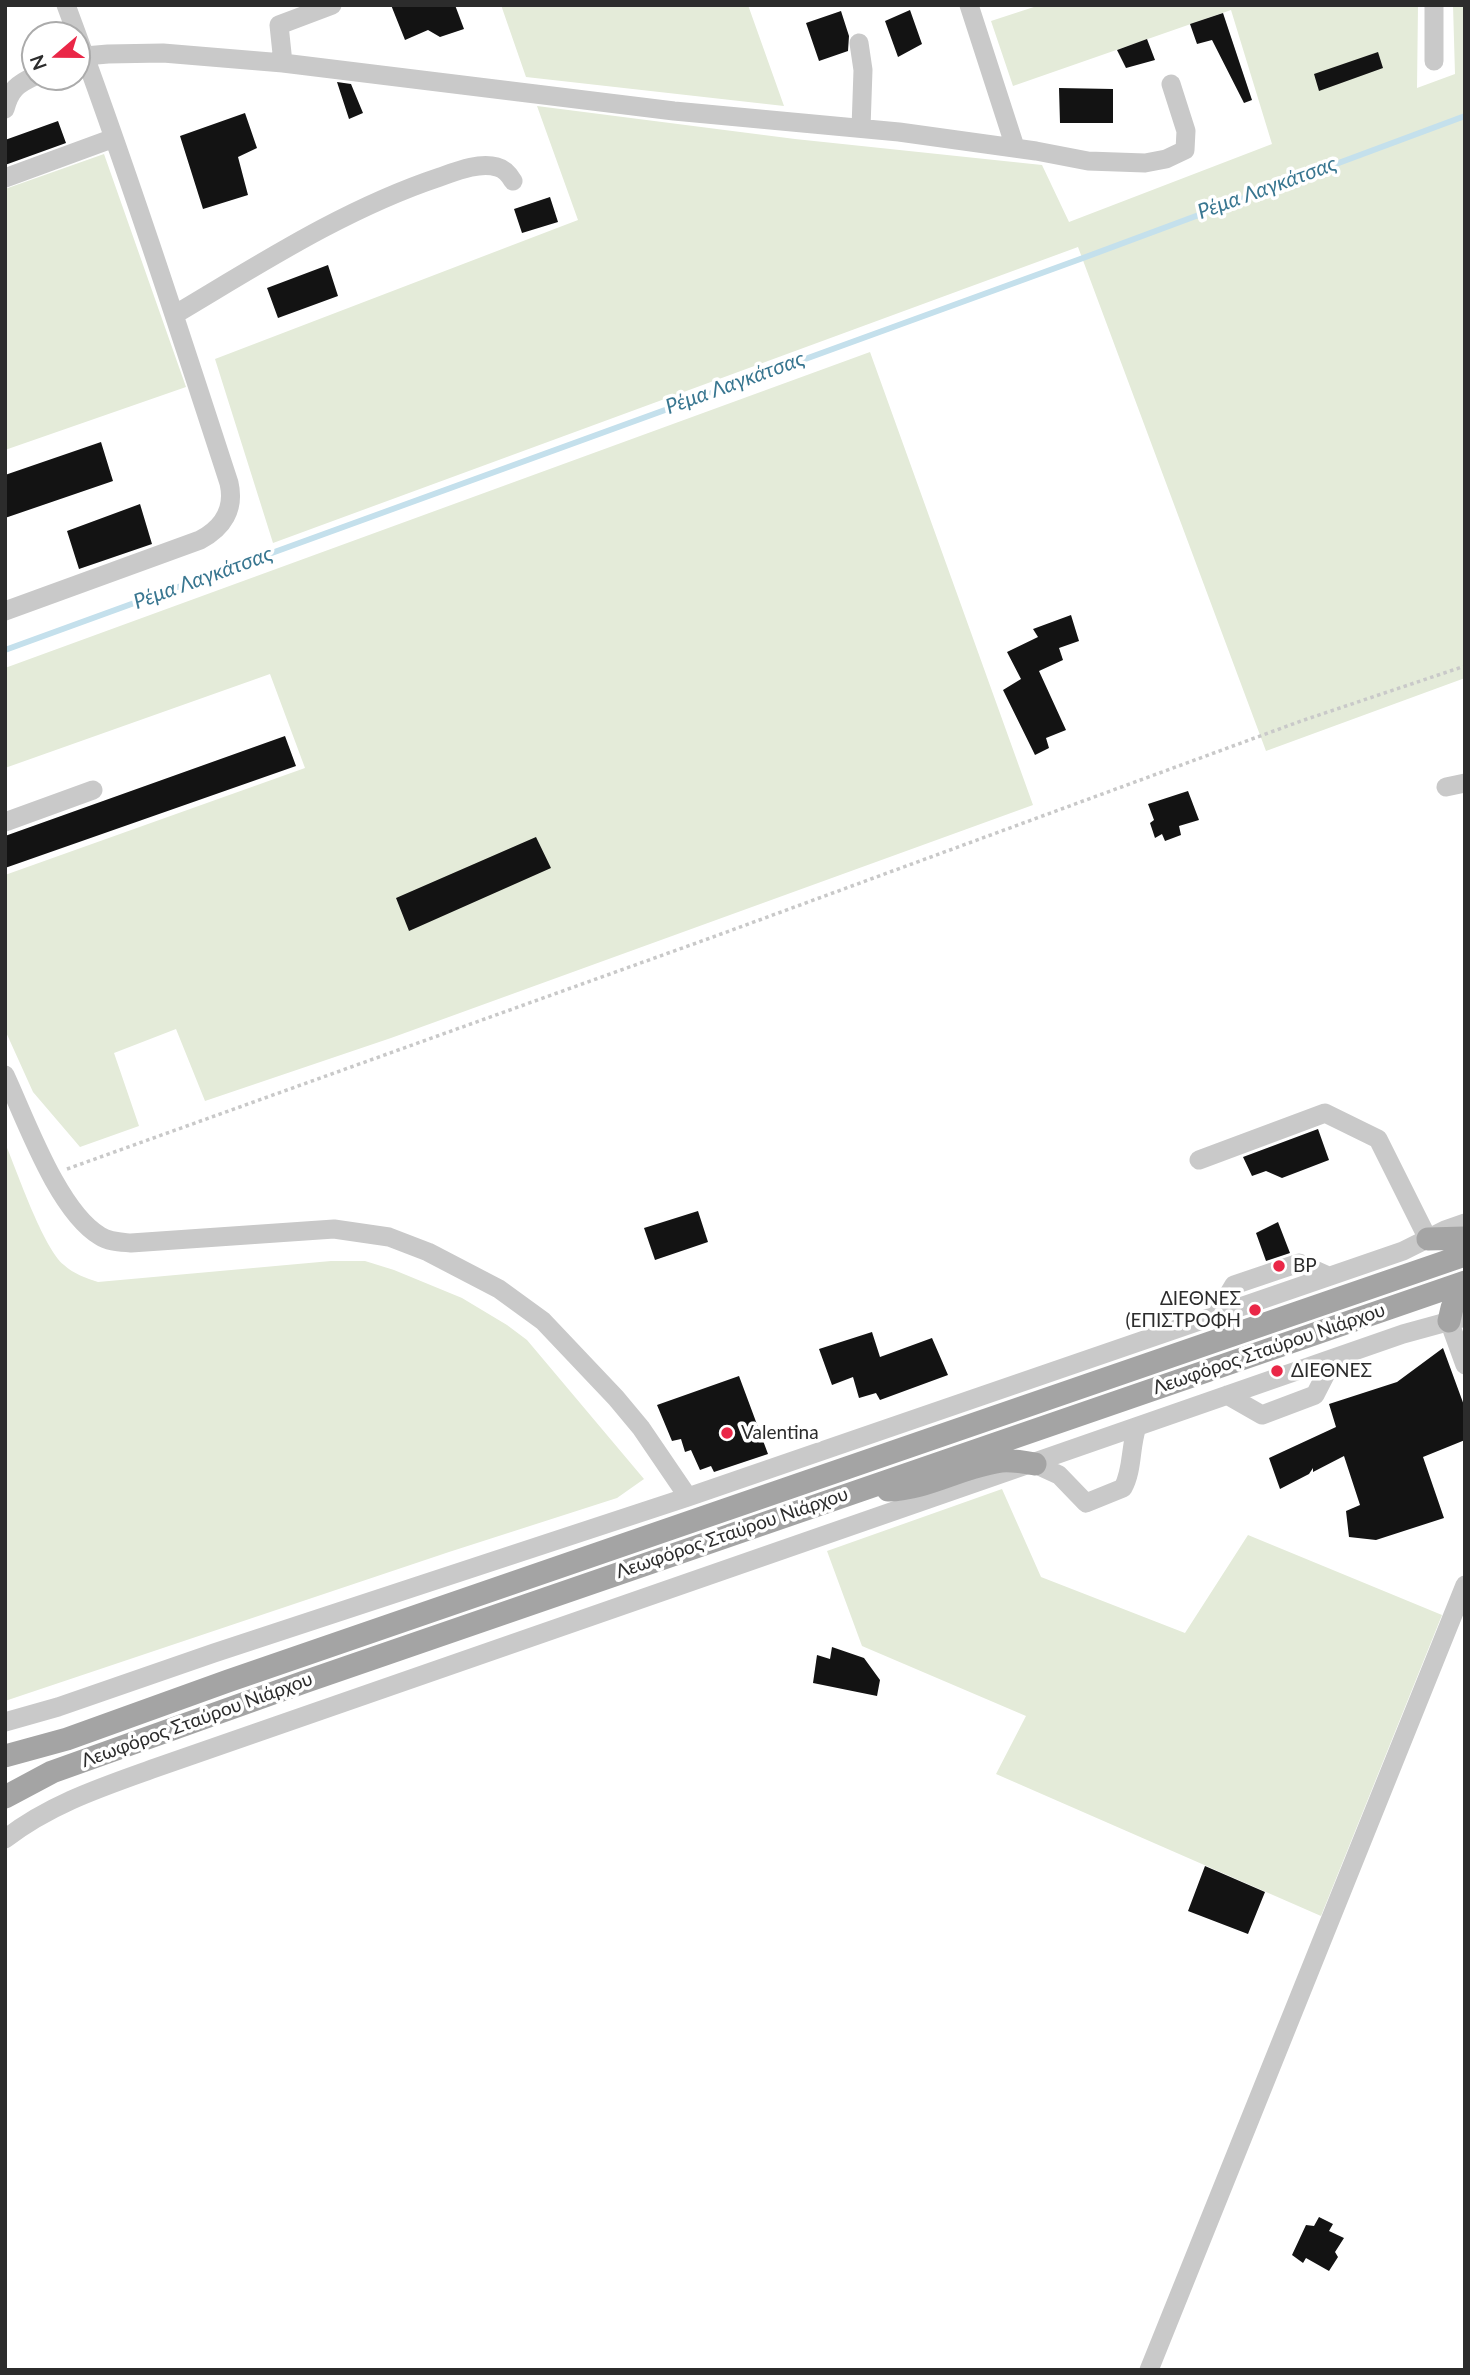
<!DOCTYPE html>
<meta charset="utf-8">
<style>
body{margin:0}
#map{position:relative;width:1470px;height:2375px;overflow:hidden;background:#fff;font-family:Lato,sans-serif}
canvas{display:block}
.frame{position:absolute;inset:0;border:7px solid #2c2c2c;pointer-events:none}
.north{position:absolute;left:21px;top:21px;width:70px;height:70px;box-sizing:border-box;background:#fff;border:2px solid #ababab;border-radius:50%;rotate:250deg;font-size:19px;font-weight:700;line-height:28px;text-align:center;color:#2c2c2c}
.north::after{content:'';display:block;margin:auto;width:24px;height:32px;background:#ea2747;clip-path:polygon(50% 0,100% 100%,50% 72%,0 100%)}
</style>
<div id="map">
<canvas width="1470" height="2375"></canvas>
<div class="frame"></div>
<div class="north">N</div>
</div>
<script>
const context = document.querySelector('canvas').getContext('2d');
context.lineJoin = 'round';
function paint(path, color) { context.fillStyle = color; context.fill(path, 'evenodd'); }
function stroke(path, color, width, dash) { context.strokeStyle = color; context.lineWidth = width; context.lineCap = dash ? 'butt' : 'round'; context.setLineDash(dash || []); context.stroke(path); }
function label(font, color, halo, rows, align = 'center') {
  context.font = font + ' Lato,sans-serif'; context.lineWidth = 7; context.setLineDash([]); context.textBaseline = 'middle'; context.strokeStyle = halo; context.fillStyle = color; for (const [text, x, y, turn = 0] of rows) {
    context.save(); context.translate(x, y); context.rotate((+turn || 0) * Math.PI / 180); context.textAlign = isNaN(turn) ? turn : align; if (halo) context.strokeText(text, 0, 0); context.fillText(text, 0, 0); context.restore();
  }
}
paint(new Path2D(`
 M501,5h247l36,101 -258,-29z
 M1040,5h378l-1,83 38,-14 -2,-69h12v673l-199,73 -188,-504 -805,296 -58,-184 363,-139 -41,-114 258,33 247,26 27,57 203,-78 -41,-134 -218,76 -22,-65z
 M104,154l82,233 -181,63v-261z
 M870,352l163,453 -642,233 -186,63 -29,-72 -62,24 25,73 -59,21 -47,-55 -28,-62v-155l300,-107 -35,-94 -265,94v-100z
 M5,1143c12,28 38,105 59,122 10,9 22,13 34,17l233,-21h34l29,9 68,28 45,27 20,15 117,139 -27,19 -168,54 -444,149z
 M1002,1489l39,88 144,56 63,-98 194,80 -121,301 -325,-142 30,-58 -164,-70 -35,-95z`), '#e4ebd9');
stroke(new Path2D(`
 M5,650l1078,-392 382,-142`), '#c4e0ec', 6);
paint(new Path2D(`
 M391,5h64l9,24 -24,8 -12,-7 -23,10z
 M910,10l12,34 -24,13 -13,-36z
 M841,11l8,25 -1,15 -29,10 -13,-38z
 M1223,13l29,87 -8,3 -32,-63 -15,4 -7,-20z
 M1147,39l8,21 -29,8 -9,-18z
 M1378,52l5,16 -64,23 -5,-17z
 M337,82l14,2 12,29 -14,6z
 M1059,88l54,1v34h-53z
 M245,113l12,35 -19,9 10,38 -45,14 -23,-73z
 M58,121l8,22 -61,22v-25z
 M550,197l8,25 -36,11 -8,-24z
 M328,265l10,31 -60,22 -11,-30z
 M101,442l12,39 -108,37v-43z
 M140,504l12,40 -73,25 -12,-38z
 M1071,615l8,26 -20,7 4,12 -24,11 27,59 -20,8 3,10 -14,7 -32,-65 18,-11 -14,-27 31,-15 -5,-8z
 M285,736l11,30 -291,102v-32z
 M1188,791l11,29 -20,6 2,9 -16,6 -3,-7 -7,4 -5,-15 4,-3 -6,-16z
 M536,837l15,31 -142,63 -13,-33z
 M1318,1129l11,31 -47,18 -16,-7 -14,5 -9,-19z
 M698,1211l10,31 -53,18 -11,-32z
 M1278,1222l12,31 -24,8 -10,-28z
 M872,1332l8,25 52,-19 16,37 -68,25 -4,-7 -17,5 -6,-21 -21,8 -13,-36z
 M1443,1348l22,60v32l-42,17 21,61 -68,22 -27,-3 -3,-26 14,-6 -16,-49 -31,16v-4l-4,6 -29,15 -11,-31 67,-31 -7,-23 68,-22z
 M739,1376l29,78 -54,18 -3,-6 -11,4 -9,-20 -6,2 -4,-13 -9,2 -15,-36z
 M832,1647l32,11 16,22 -3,16 -64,-13 4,-28 13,4z
 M1205,1866l60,26 -17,42 -60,-23z
 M1319,2217l14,7 -4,7 15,7 -9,14 3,5 -9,14 -23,-13 -3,5 -11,-8 14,-30 8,1z`), '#131313');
stroke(new Path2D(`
 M67,1169l646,-232 588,-216 164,-55`), '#c9c9c9', 3.5, [3.5, 3.5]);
stroke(new Path2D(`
 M969,5l46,142
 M1434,5v56
 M859,43l4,27 -2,58
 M77,60l8,-4 23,-2 55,-1 120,10 391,48 225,21 137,19 52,10 57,2 21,-4 19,-9 1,-19 -15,-47
 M283,63l-4,-38 53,-20
 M5,109c5,-19 12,-25 30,-33
 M5,178l109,-40
 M174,315c86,-51 170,-106 266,-138 17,-6 39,-15 57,-10 8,2 12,7 16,14
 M5,611l195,-71c23,-12 35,-31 29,-57 -52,-160 -104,-320 -163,-478
 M1446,787l19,-4
 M5,822l88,-32
 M5,1075c21,45 53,136 95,161 9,6 20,6 31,7l203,-14 55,8 39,15 71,37 44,32 73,77 25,30 47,69
 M1199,1160l126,-47 53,26 50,100
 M1216,1315l18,-30 65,-22 29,13
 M1449,1321l16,44
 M1227,1395l35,20 53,-20 19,-37
 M1035,1464l24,11 27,28 37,-15c10,-18 7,-42 14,-61
 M5,1722l53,-15 156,-54 474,-156 715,-246 42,-21 20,-7
 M5,1839c45,-35 97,-52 150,-71 416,-146 832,-288 1248,-434l62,-17
 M1149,2370l316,-785`), '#c9c9c9', 19);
stroke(new Path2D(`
 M1428,1239l37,-1
 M1449,1321l3,-13 13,-23
 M888,1490c40,-1 74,-24 113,-29 11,-1 23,1 34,3
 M5,1756l62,-17 161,-58 1237,-426
 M5,1797l47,-25 255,-91 1158,-399`), '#a4a4a4', 23);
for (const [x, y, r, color] of [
 [1279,1266,7,"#ea2747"],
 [1255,1310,7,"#ea2747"],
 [1277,1371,7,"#ea2747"],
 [727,1433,7,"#ea2747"]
]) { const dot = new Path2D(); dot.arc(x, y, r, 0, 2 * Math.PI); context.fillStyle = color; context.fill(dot); stroke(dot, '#fff', 2.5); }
label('19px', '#2c2c2c', '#fff', [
 ["BP",1293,1266],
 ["ΔΙΕΘΝΕΣ",1241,1299,"right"],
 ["(ΕΠΙΣΤΡΟΦΗ",1241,1321,"right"],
 ["ΔΙΕΘΝΕΣ",1291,1371],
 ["Valentina",741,1433]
], 'left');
label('19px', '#2c2c2c', '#fff', [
 ["Λεωφόρος Σταύρου Νιάρχου",1269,1349,-19],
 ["Λεωφόρος Σταύρου Νιάρχου",732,1533,-19],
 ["Λεωφόρος Σταύρου Νιάρχου",197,1720,-20]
]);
label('italic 21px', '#387690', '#fff', [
 ["Ρέμα Λαγκάτσας",1267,188,-20],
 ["Ρέμα Λαγκάτσας",735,383,-20],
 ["Ρέμα Λαγκάτσας",203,578,-20]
]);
</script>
